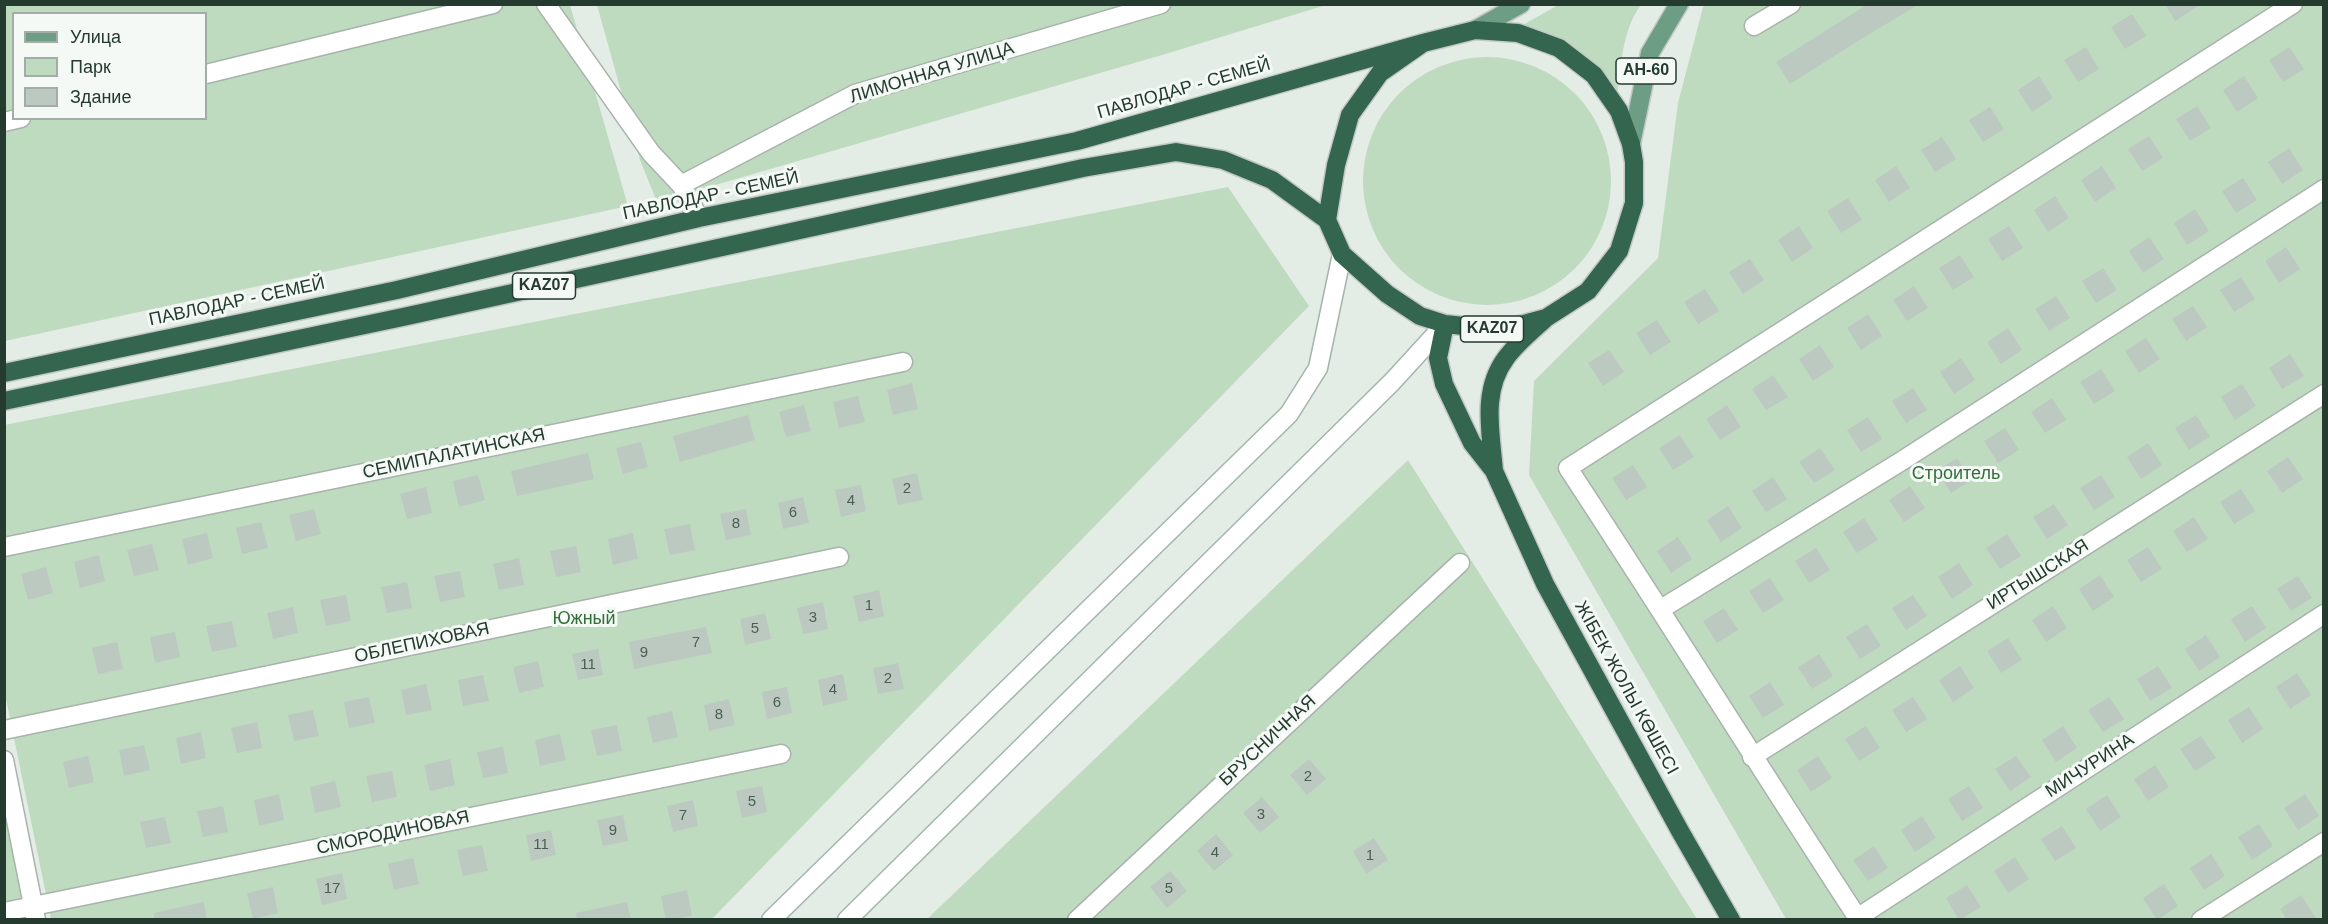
<!DOCTYPE html>
<meta charset="utf-8">
<style>
body{margin:0}
#map{position:relative;width:2328px;height:924px;overflow:hidden;background:#e4ece6;font-family:Arial,sans-serif}
canvas{display:block}
.frame{position:absolute;inset:0;border:6px solid #253b2f;pointer-events:none}
.legend{position:absolute;left:12px;top:12px;width:195px;height:108px;box-sizing:border-box;background:#f4f9f5;border:2px solid #a1ada6;margin:0;padding:8px 10px;list-style:none;font-size:18px;color:#253b2f}
.legend li{display:flex;align-items:center;gap:12px;height:30px}
.legend b{width:30px;border:2px solid #a1ada6}
</style>
<div id="map">
<canvas width="2328" height="924"></canvas>
<div class="frame"></div>
<ul class="legend">
<li><b style="height:8px;background:#6d9d84"></b>Улица</li>
<li><b style="height:16px;background:#bfdbbf"></b>Парк</li>
<li><b style="height:16px;background:#bcc9c1"></b>Здание</li>
</ul>
</div>
<script>
const context = document.querySelector('canvas').getContext('2d');
context.lineJoin = 'round';
function paint(path, color) { context.fillStyle = color; context.fill(path, 'evenodd'); }
function stroke(path, color, width, dash) { context.strokeStyle = color; context.lineWidth = width; context.lineCap = dash ? 'butt' : 'round'; context.setLineDash(dash || []); context.stroke(path); }
function label(font, color, halo, rows, align = 'center') {
  context.font = font + ' Arial,sans-serif'; context.lineWidth = 6; context.setLineDash([]); context.textBaseline = 'middle'; context.strokeStyle = halo; context.fillStyle = color; for (const [text, x, y, turn = 0] of rows) {
    context.save(); context.translate(x, y); context.rotate((+turn || 0) * Math.PI / 180); context.textAlign = isNaN(turn) ? turn : align; if (halo) context.strokeText(text, 0, 0); context.fillText(text, 0, 0); context.restore();
  }
}
paint(new Path2D(`
 M4,5h566l58,201 -623,135zM14,14h192v104h-192z
 M597,5h729l-164,50 -505,147 -17,-42z
 M1558,5h83c-19,25 -20,61 -24,92l-49,-52 -45,-20z
 M1706,5h617v914h-537l-257,-444 5,-94 124,-123 20,-155 25,-96z
 M1363 181a124 124 0 1 1 248 0a124 124 0 1 1-248 0Z
 M1228,187l81,119 -597,613h-661l-46,-225 -1,-269z
 M1408,460l289,459 -771,1z
 M5,761l31,158h-31z`), '#bfdbbf');
paint(new Path2D(`
 M1868,4h51l-61,37 -68,43 -14,-22z
 M2165,4h36l-26,17z
 M2132,14l14,22 -21,13 -14,-22z
 M2086,47l13,22 -21,13 -14,-22z
 M2289,47l15,22 -21,13 -14,-22z
 M2039,76l14,22 -21,14 -14,-22z
 M2244,76l14,22 -21,14 -14,-22z
 M2197,106l14,22 -21,13 -14,-22z
 M1990,107l14,22 -21,13 -14,-22z
 M2149,136l14,22 -21,13 -14,-22z
 M1942,137l14,22 -21,13 -14,-22z
 M2289,148l14,22 -21,14 -14,-22z
 M1896,166l14,22 -21,14 -14,-22z
 M2102,166l14,22 -21,14 -14,-22z
 M2243,178l14,22 -21,13 -14,-22z
 M2055,196l14,22 -21,14 -14,-22z
 M1848,198l14,22 -21,13 -14,-22z
 M2195,209l14,22 -22,14 -13,-22z
 M1799,226l14,22 -21,14 -14,-22z
 M2009,226l14,22 -21,13 -14,-22z
 M2149,237l15,22 -21,14 -14,-22z
 M2286,247l14,22 -21,14 -14,-22z
 M1960,255l14,22 -21,13 -14,-22z
 M1750,259l14,21 -21,14 -14,-22z
 M2103,268l14,22 -21,13 -14,-22z
 M2241,277l14,22 -21,13 -14,-22z
 M1914,286l14,22 -21,13 -14,-21z
 M1705,289l14,22 -21,13 -14,-22z
 M2056,296l14,22 -21,13 -14,-22z
 M2193,306l14,21 -21,14 -14,-22z
 M1868,314l14,22 -21,14 -14,-22z
 M1657,320l14,22 -21,13 -14,-22z
 M2008,328l14,22 -21,14 -14,-22z
 M2146,338l14,21 -21,14 -14,-22z
 M1820,345l14,22 -21,14 -14,-22z
 M1609,350l15,22 -21,14 -15,-23z
 M2290,354l14,22 -22,13 -13,-21z
 M1961,358l14,22 -21,14 -14,-22z
 M2101,369l14,22 -21,13 -14,-22z
 M1773,375l15,22 -22,13 -14,-21z
 M912,383l6,26 -25,6 -6,-25z
 M2242,384l14,22 -21,14 -14,-23z
 M1913,388l14,22 -21,13 -14,-22z
 M858,396l7,26 -26,6 -6,-26z
 M2052,398l14,22 -21,13 -14,-21z
 M804,405l7,26 -25,6 -7,-25z
 M1727,405l14,22 -21,13 -14,-21z
 M748,415l7,25 -75,22 -7,-26z
 M2196,415l14,22 -21,13 -14,-22z
 M1868,417l14,22 -21,13 -14,-22z
 M2005,428l14,22 -21,13 -14,-22z
 M1680,435l14,22 -21,13 -14,-22z
 M641,442l7,25 -25,7 -7,-26z
 M2148,443l14,22 -21,14 -14,-22z
 M1820,448l15,22 -21,13 -15,-21z
 M588,453l6,26 -77,17 -6,-25z
 M2288,457l15,22 -21,14 -15,-22z
 M1957,458l15,22 -21,13 -14,-22z
 M1633,465l14,22 -21,13 -14,-22z
 M917,473l6,27 -25,5 -6,-26z
 M478,475l7,25 -26,7 -6,-26z
 M2101,475l14,22 -21,13 -14,-22z
 M1773,477l14,22 -21,13 -14,-21z
 M861,485l5,26 -25,6 -6,-27z
 M1910,486l15,22 -21,14 -15,-22z
 M426,487l6,26 -25,6 -7,-25z
 M2241,489l14,22 -21,13 -14,-22z
 M803,497l6,26 -26,6 -5,-26z
 M2054,504l14,21 -21,14 -14,-22z
 M1728,506l14,22 -21,14 -14,-22z
 M314,509l7,25 -25,7 -7,-26z
 M746,509l5,26 -25,5 -6,-26z
 M2194,517l14,22 -21,13 -14,-21z
 M1864,518l14,22 -21,13 -14,-21z
 M261,522l7,26 -26,6 -6,-26z
 M690,524l5,26 -25,5 -6,-26z
 M207,533l6,25 -25,7 -6,-26z
 M633,533l5,26 -25,6 -5,-26z
 M2007,534l14,22 -21,13 -14,-21z
 M1678,537l14,22 -21,14 -14,-22z
 M152,544l7,26 -25,6 -7,-26z
 M576,546l5,26 -25,5 -6,-26z
 M2148,547l14,22 -21,13 -14,-22z
 M1816,548l14,22 -21,13 -14,-22z
 M99,555l6,26 -25,7 -6,-26z
 M519,558l5,27 -25,5 -6,-26z
 M1959,563l14,22 -21,14 -14,-22z
 M46,567l7,26 -25,7 -7,-26z
 M460,571l5,26 -25,5 -6,-26z
 M2100,575l14,22 -21,14 -14,-22z
 M2298,576l14,22 -21,13 -14,-22z
 M1770,578l14,22 -21,13 -14,-22z
 M407,582l5,26 -25,5 -6,-26z
 M879,590l5,26 -25,6 -6,-26z
 M346,595l5,26 -25,5 -6,-26z
 M1913,595l14,21 -21,14 -14,-22z
 M823,602l5,27 -25,5 -6,-26z
 M2053,606l14,22 -21,14 -14,-22z
 M2252,606l14,22 -21,14 -14,-23z
 M293,607l5,26 -25,6 -6,-26z
 M1724,608l14,22 -21,13 -14,-22z
 M765,613l6,26 -26,6 -5,-26z
 M232,621l5,26 -25,5 -6,-26z
 M1867,624l14,22 -21,13 -14,-22z
 M706,627l6,26 -78,16 -5,-27z
 M175,632l5,25 -25,6 -5,-26z
 M2206,635l14,22 -21,14 -14,-22z
 M2008,638l14,22 -21,13 -14,-22z
 M117,642l6,27 -25,5 -6,-26z
 M598,649l5,26 -25,5 -6,-26z
 M1819,654l14,22 -21,13 -14,-22z
 M538,661l6,26 -25,6 -6,-26z
 M898,663l6,26 -26,5 -5,-26z
 M1960,666l14,22 -21,14 -14,-22z
 M2158,666l14,22 -22,13 -13,-22z
 M2297,673l14,22 -21,14 -14,-22z
 M843,674l5,26 -25,6 -5,-26z
 M483,675l6,26 -26,5 -5,-26z
 M1770,682l14,23 -21,13 -14,-22z
 M426,684l6,26 -26,5 -5,-25z
 M787,687l5,26 -25,6 -5,-27z
 M369,697l6,26 -26,5 -5,-26z
 M1913,697l14,22 -21,13 -14,-22z
 M2109,697l15,22 -21,13 -15,-22z
 M729,699l6,26 -26,6 -5,-26z
 M2249,707l14,22 -21,14 -14,-23z
 M313,710l6,26 -25,5 -6,-26z
 M672,711l6,26 -25,6 -6,-26z
 M257,722l5,26 -25,5 -6,-25z
 M617,725l5,26 -25,5 -6,-26z
 M1866,726l14,22 -21,13 -14,-22z
 M2063,726l14,22 -21,14 -14,-22z
 M201,732l5,26 -25,6 -5,-26z
 M560,734l6,26 -26,6 -5,-26z
 M2201,736l15,22 -21,13 -15,-22z
 M144,745l6,25 -26,6 -5,-26z
 M503,747l5,26 -25,5 -6,-26z
 M88,756l6,26 -25,6 -6,-26z
 M1818,756l14,22 -21,14 -14,-22z
 M2016,756l15,21 -21,14 -15,-22z
 M450,759l5,26 -25,6 -6,-26z
 M1309,759l17,20 -19,16 -17,-20z
 M2155,765l14,22 -21,14 -14,-22z
 M392,771l5,26 -25,5 -6,-26z
 M335,781l6,26 -26,6 -5,-26z
 M762,786l5,26 -25,6 -6,-27z
 M1969,786l14,22 -21,13 -14,-22z
 M279,794l5,26 -25,6 -5,-26z
 M2305,794l14,22 -21,14 -14,-22z
 M2107,795l14,22 -21,14 -14,-22z
 M1262,797l17,20 -19,16 -17,-20z
 M693,800l5,26 -25,6 -6,-26z
 M223,806l5,26 -25,5 -6,-26z
 M623,815l5,26 -25,5 -6,-26z
 M1922,816l14,22 -21,14 -14,-22z
 M165,817l6,26 -25,5 -6,-26z
 M2259,824l14,22 -21,14 -14,-23z
 M2062,826l14,22 -21,13 -14,-22z
 M551,830l5,25 -25,6 -5,-26z
 M1216,834l17,21 -19,16 -17,-20z
 M1374,838l14,22 -22,14 -13,-23z
 M482,845l6,26 -25,5 -6,-26z
 M1874,846l14,22 -20,13 -15,-21z
 M2211,854l14,22 -21,14 -14,-22z
 M2015,857l14,22 -21,14 -14,-22z
 M413,858l6,26 -25,6 -6,-26z
 M1170,871l17,20 -20,17 -17,-21z
 M342,873l5,26 -25,6 -6,-26z
 M2164,884l14,22 -21,14 -14,-22z
 M1967,885l14,22 -22,13 -13,-22z
 M273,887l5,26 -25,6 -6,-26z
 M687,890l5,26 -26,4 -5,-24z
 M2301,895l16,25h-30l-7,-11z
 M204,902l3,18h-53v-7z
 M627,902l4,18h-54l-1,-7z`), '#bcc9c1');
const street = new Path2D(`
 M546,4l105,149 30,32 18,33
 M1754,26l37,-22
 M206,74l287,-70
 M4,122l17,-4
 M681,185l174,-91 306,-90
 M4,547l899,-185
 M1661,609l239,-147 424,-273
 M4,730l835,-173
 M1752,757l572,-363
 M4,760l32,160
 M4,912l777,-158
 M1857,918l467,-304
 M1077,920l383,-357
 M1859,920c-98,-150 -193,-303 -291,-452l725,-464
 M2201,920l123,-78`);
const secondary = new Path2D(`
 M771,920l518,-506 29,-46 24,-114
 M847,920l545,-538 53,-58`);
const primary = new Path2D(`
 M1475,30l46,-26
 M1631,144l19,-91 29,-49`);
const highway = new Path2D(`
 M1475,30l43,3 41,15 35,27 25,36 12,33 3,18v41l-15,48 -31,40 -42,27 -44,12 -57,-6 -25,-8 -33,-22 -45,-40 -15,-34 9,-55 14,-50 30,-42 43,-30z
 M1445,324l-7,34 6,26 28,59 22,28 51,113 135,247 51,89
 M4,373l393,-83 302,-72 378,-77 346,-98
 M4,401l399,-84 680,-149 93,-16 47,8 49,20 55,40
 M1494,471c-3,-38 -13,-80 12,-113 10,-14 26,-27 39,-39`);
stroke(street, '#a7b3ab', 21);
stroke(secondary, '#a3b6ab', 21);
stroke(primary, '#c2c8c5', 21);
stroke(highway, '#c2c8c5', 21);
stroke(street, '#fff', 18);
stroke(secondary, '#fff', 18);
stroke(primary, '#6d9d84', 18);
stroke(highway, '#34654e', 18);
label('15px', '#4b5e54', null, [
 ["2",907,489],
 ["4",851,501],
 ["6",793,513],
 ["8",736,524],
 ["1",869,606],
 ["3",813,618],
 ["5",755,629],
 ["7",696,643],
 ["9",644,653],
 ["11",588,665],
 ["2",888,679],
 ["4",833,690],
 ["6",777,703],
 ["8",719,715],
 ["2",1308,777],
 ["5",752,802],
 ["3",1261,815],
 ["7",683,816],
 ["9",613,831],
 ["11",541,845],
 ["4",1215,853],
 ["1",1370,856],
 ["17",332,889],
 ["5",1169,889]
]);
for (const [x, y, w] of [
 [1646,71,60],
 [544,286,63],
 [1492,329,63]
]) { const box = new Path2D(); box.roundRect(x - w / 2, y - 13, w, 26, 4.5); context.fillStyle = '#f4f9f5'; context.fill(box); stroke(box, '#253b2f', 1.5); }
label('bold 16px', '#253b2f', null, [
 ["АН-60",1646,71],
 ["KAZ07",544,286],
 ["KAZ07",1492,329]
]);
label('18px', '#253b2f', '#f4f9f5', [
 ["ЛИМОННАЯ УЛИЦА",932,73,-17],
 ["ПАВЛОДАР - СЕМЕЙ",1184,89,-16],
 ["ПАВЛОДАР - СЕМЕЙ",711,196,-12],
 ["ПАВЛОДАР - СЕМЕЙ",237,302,-12],
 ["СЕМИПАЛАТИНСКАЯ",454,454,-12],
 ["ИРТЫШСКАЯ",2038,575,-32],
 ["ОБЛЕПИХОВАЯ",422,643,-12],
 ["ЖІБЕК ЖОЛЫ КӨШЕСІ",1626,688,61],
 ["БРУСНИЧНАЯ",1268,741,-43],
 ["МИЧУРИНА",2090,766,-33],
 ["СМОРОДИНОВАЯ",393,833,-12]
]);
label('18px', '#336e3b', '#f4f9f5', [
 ["Строитель",1956,474],
 ["Южный",584,619]
]);
</script>
